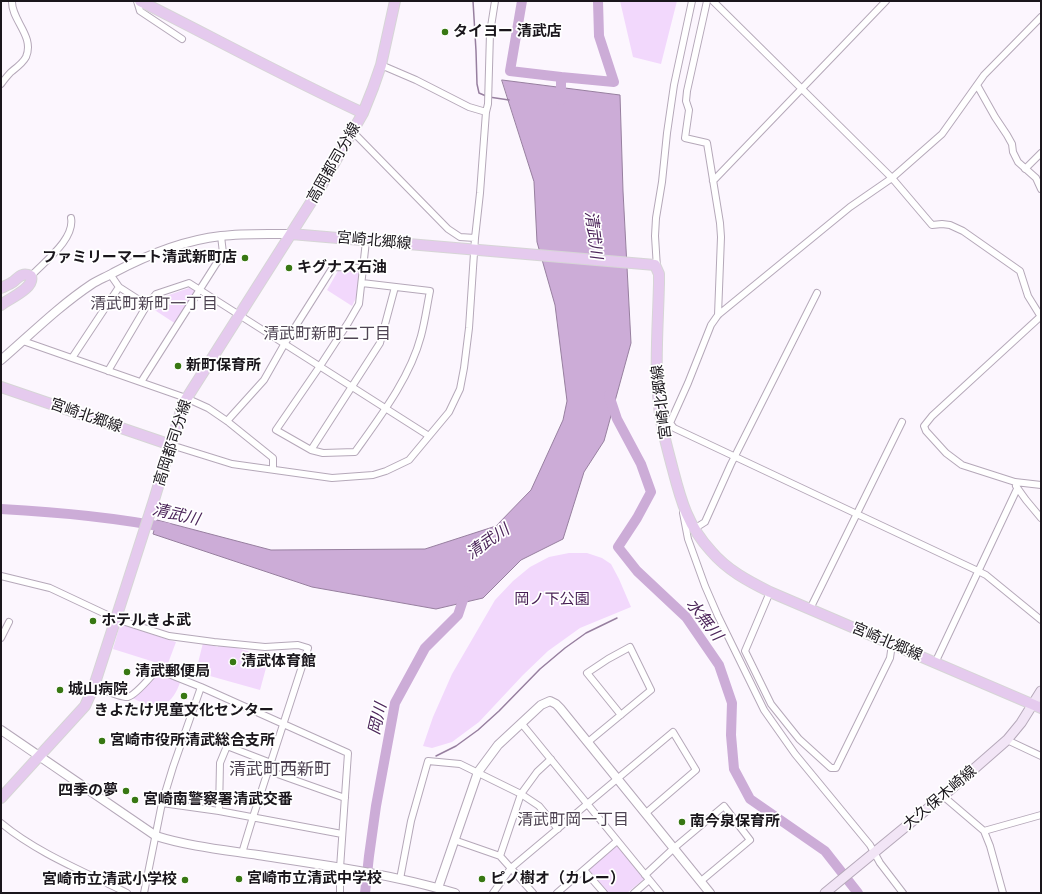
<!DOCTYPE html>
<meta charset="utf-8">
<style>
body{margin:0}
#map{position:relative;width:1042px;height:894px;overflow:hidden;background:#fcf6fe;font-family:Karla,sans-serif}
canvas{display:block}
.frame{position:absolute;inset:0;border:2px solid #1a161c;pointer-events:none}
</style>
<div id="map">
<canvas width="1042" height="894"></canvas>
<div class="frame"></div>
</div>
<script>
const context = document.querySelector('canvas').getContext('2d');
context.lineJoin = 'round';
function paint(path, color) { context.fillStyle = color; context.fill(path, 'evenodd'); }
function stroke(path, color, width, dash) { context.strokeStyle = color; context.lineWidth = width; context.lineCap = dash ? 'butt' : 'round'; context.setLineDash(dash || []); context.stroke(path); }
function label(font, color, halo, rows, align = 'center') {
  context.font = font + ' Karla,"Noto Sans JP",sans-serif'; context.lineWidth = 3.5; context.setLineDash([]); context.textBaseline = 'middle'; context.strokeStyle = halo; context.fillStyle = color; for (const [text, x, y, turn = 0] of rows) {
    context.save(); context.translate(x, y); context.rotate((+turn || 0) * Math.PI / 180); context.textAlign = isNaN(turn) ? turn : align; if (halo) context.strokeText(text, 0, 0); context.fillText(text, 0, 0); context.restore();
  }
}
paint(new Path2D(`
 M620,1h57l-16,63 -28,-7z
 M338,271l22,2 -4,25 -4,8 -25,-16z
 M192,287l6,4 -22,33 -23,-15 7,-11z
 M569,553h18l15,5 9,6 8,15 12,28 -51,21 -32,23 -25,24 -44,47 -27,20 -20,6 -9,-2 10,-29 19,-43 43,-74 18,-19 17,-14 19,-10z
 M120,624l56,18 -9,24 -54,-17z
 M203,643l15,4 1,-4 50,14 -9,33 -50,-14 1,-5 -14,-4z
 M161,672l20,8c-5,14 -8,19 -20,27l-12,-1 -19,-9 26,-24z
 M617,846l27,33 -17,14h-19l-20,-23z`), '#f2d8fc');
const water = new Path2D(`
 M502,80l118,15 3,96 8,152 -27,98 -20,31 -21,67 -42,21 -38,38 -47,11 -124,-22 -159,-53 4,-14 114,30 154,-1 71,-23 35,-36 32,-70 4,-19 -12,-96 -18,-63 -3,-60z`);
paint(water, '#ccacd7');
stroke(water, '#977f9f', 1);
stroke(new Path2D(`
 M473,1l3,50 1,33 2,9 7,3
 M489,97l20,3
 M436,756l20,-10 22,-16 21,-19 41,-42 25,-21 21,-15 31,-15`), '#977f9f', 1.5);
stroke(new Path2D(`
 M522,1l-12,70 51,6v23
 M561,77l53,5 -15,-46 -1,-35
 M609,395l8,24 24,45 10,28 -14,26 -19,29 19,24 49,46 33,48 13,38 -1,32 3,34 16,30 75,52 33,42
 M1,509c56,3 112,8 167,19
 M365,893l4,-37 7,-50 19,-103 30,-55 33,-33 8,-24`), '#ccacd7', 10);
const minor = new Path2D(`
 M137,1l3,10 42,28
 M707,1l-20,90 -1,10 3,9 -4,28 22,5 13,80 1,14 -3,78
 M713,1l179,177 40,47 10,-1 8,1 13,6 57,40 8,25 13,21
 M381,65l35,15 53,27 17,5
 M1,84c3,-4 6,-8 10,-12 5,-4 12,-9 15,-15 9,-21 -15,-37 -14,-56
 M977,85l18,32 12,18 5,9 1,8 5,10 18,16 5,11
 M353,132l95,97 12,8 15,1
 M1025,169l16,-16
 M713,181l173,-180
 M657,268l-2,-32 1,-18 6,-36 5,-49 7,-48 18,-84
 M110,274l9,13 28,18
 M31,276c14,-15 44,-37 40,-58
 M362,283l68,8c-3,15 -5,30 -9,45 -11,42 -41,81 -66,116l-32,1 -12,-3 -35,-20 44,-64 28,-43 11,-19 7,-63
 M1041,316l-109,100 -8,10 2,5 20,22 16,12 53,17 26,3
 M23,341l163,57 22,10 19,13 46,37v11
 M72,358l47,-71
 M108,371l39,-66 9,-11 33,-11 240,153
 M141,382l82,-129 -2,-17
 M227,421l37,-41 21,-37 48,-76 30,1
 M670,423l18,-40 23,-58 7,-10 132,-108 42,-29 50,-44 42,-59 57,-58
 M670,423l4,5c101,48 203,95 304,143l8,4 55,45
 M171,445l61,19 100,14 41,-3 13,-4 23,-11 40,-48 11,-23 4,-21 5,-40 6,-90 5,-45 6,-81 2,-8 2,-71 5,-32
 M311,450l69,-107 15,-56
 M1016,486l10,14 15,18
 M683,513l5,26 17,47 13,30 46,94 31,44 75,91 10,18 23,30
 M694,529l11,-7 26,-58 86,-171
 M1,576l49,12 66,31 53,17 45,6 51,5 33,-2 10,3 -55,169 -11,36
 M770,592l-25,59 26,53 28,35 32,29h5l54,-110 2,-14
 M810,609l92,-187
 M1,638l8,-16
 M935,663l82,-174
 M94,686c8,3 27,12 34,11 9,-3 21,-19 28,-26h5l40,16 147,66 -8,115v25
 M522,724l138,169
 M1007,740l34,16
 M588,742l63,-52 -21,-43 -22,12 -21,14 34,42
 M269,771l76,27
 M943,796l41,35 6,15 13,47
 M162,803l57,8 123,23
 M219,811l1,-48 7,-17 44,17
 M1,823c36,30 84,49 126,70
 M984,831l57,-16
 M454,840l46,16 33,37
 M500,856l21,-62 16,-22 14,-13
 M584,870l20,23
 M645,875l29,-27 50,-42 26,34 -49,41
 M400,879l11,-58 17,-60 32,3 61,30 18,12 19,23
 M144,893l18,-90 11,-36 28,-80
 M493,893l18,-25 162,-136 23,38 -50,43
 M557,893l60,-52
 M634,893l15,-13`);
const tertiary = new Path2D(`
 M1,360c30,-26 58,-54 91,-76 6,-4 14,-7 21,-11 32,-17 72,-33 108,-37 23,-3 47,-2 70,-2
 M1,730l155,106c31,10 69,14 102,19 66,10 133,19 197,38
 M438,888l40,-116 20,-27 43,-40 9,-4 6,3 4,4 150,185`);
const secondary = new Path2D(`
 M825,893l118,-97 64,-56 14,-17 20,-32`);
const primary = new Path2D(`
 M140,1c74,37 147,77 223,112
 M291,234l364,31 4,9v9c-1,47 -6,96 3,143 3,14 7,29 11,44 8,31 15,56 38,81 16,19 37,30 59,41l271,116
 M1,288c4,-2 9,-4 12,-6 6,-5 9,-10 18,-6 4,12 -21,22 -30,29
 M1,387l170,58
 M1,798l84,-92 9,-20 24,-74 36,-112 29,-96 137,-216 43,-75 10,-25 8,-23 14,-64`);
stroke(minor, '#b5a8b9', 8);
stroke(tertiary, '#b5a8b9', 10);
stroke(secondary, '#b5a8b9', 11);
stroke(primary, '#d6d5d6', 12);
stroke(minor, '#fff', 6);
stroke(tertiary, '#fff', 8);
stroke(secondary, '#f2e5f6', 9);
stroke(primary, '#e5caee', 10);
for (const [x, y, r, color] of [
 [445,32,4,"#387713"],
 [245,258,4,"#387713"],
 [289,268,4,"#387713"],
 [178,366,4,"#387713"],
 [93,621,4,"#387713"],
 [233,662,4,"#387713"],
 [127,672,4,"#387713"],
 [60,690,4,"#387713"],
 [184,696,4,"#387713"],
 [102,741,4,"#387713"],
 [126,791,4,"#387713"],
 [135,800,4,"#387713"],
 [682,822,4,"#387713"],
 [239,879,4,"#387713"],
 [482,879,4,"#387713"],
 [185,880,4,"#387713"]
]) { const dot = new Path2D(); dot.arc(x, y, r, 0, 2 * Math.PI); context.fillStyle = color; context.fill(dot); stroke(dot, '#fff', 1.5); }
label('bold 15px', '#1a161c', '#fff', [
 ["タイヨー 清武店",453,32],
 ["ファミリーマート清武新町店",237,258,"right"],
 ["キグナス石油",297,268],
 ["新町保育所",186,366],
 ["ホテルきよ武",101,621],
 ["清武体育館",241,662],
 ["清武郵便局",135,672],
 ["城山病院",68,690],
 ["きよたけ児童文化センター",184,711,"center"],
 ["宮崎市役所清武総合支所",110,741],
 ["四季の夢",118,791,"right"],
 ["宮崎南警察署清武交番",143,800],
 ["南今泉保育所",690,822],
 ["宮崎市立清武中学校",247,879],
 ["ピノ樹オ（カレー）",490,879],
 ["宮崎市立清武小学校",177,880,"right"]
], 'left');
label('15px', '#1a161c', '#fff', [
 ["高岡都司分線",334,163,-60],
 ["宮崎北郷線",374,241,5],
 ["宮崎北郷線",662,402,-97],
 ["宮崎北郷線",86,416,19],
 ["高岡都司分線",173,443,-72],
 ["宮崎北郷線",887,642,23],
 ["大久保木崎線",940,798,-40]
]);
label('15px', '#461e53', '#fff', [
 ["岡ノ下公園",552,600]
]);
label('italic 16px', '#4c255a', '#fff', [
 ["清武川",593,235,83],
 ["清武川",176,515,13],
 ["清武川",488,542,-35],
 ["水無川",704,620,52],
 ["岡川",378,719,-77]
]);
label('16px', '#4f4453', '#fff', [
 ["清武町新町一丁目",154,304],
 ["清武町新町二丁目",327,334],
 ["清武町岡一丁目",573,820]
]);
label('17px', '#4f4453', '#fff', [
 ["清武町西新町",280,770]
]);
</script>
